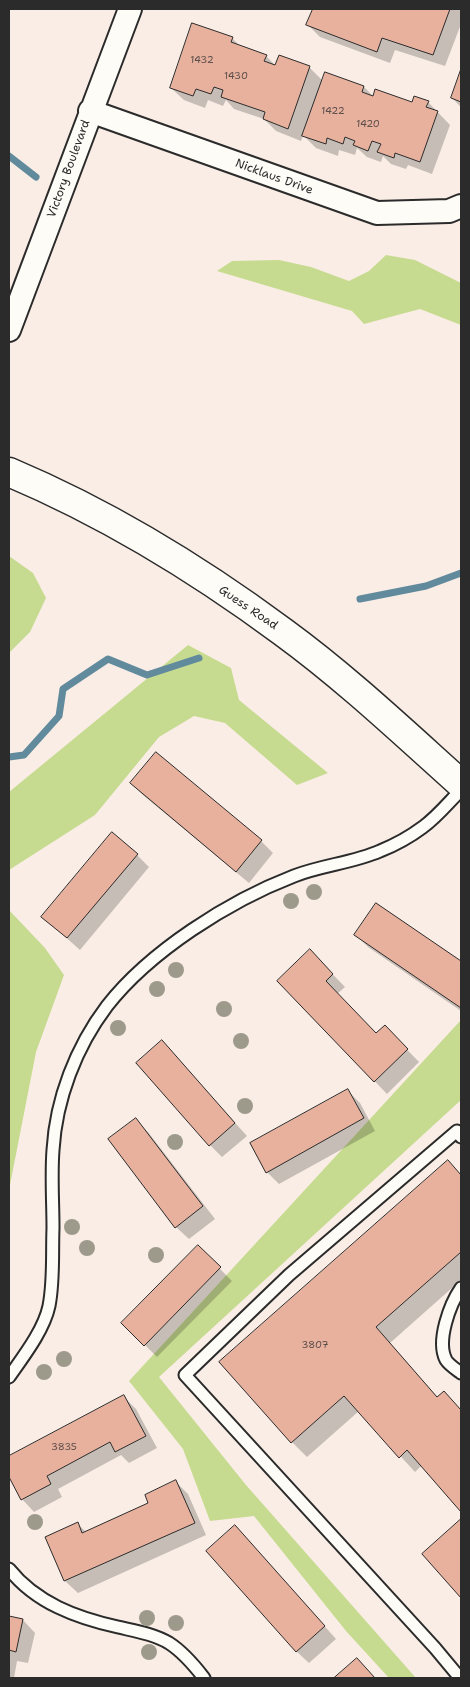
<!DOCTYPE html>
<style>
body{margin:0}
#map{position:relative;width:470px;height:1687px;overflow:hidden;background:#f9ede5;font-family:"Shantell Sans",sans-serif}
canvas{display:block}
.frame{position:absolute;inset:0;border:10px solid #2b2b2b;pointer-events:none}
</style>
<div id="map">
<canvas width="470" height="1687"></canvas>
<div class="frame"></div>
</div>
<script>
const context = document.querySelector('canvas').getContext('2d');
context.lineJoin = 'round';
function paint(path, color) { context.fillStyle = color; context.fill(path, 'evenodd'); }
function stroke(path, color, width, dash) { context.strokeStyle = color; context.lineWidth = width; context.lineCap = dash ? 'butt' : 'round'; context.setLineDash(dash || []); context.stroke(path); }
function label(font, color, halo, rows, align = 'center') {
  context.font = font + ' "Shantell Sans",sans-serif'; context.lineWidth = 4; context.setLineDash([]); context.textBaseline = 'middle'; context.strokeStyle = halo; context.fillStyle = color; for (const [text, x, y, turn = 0] of rows) {
    context.save(); context.translate(x, y); context.rotate((+turn || 0) * Math.PI / 180); context.textAlign = isNaN(turn) ? turn : align; if (halo) context.strokeText(text, 0, 0); context.fillText(text, 0, 0); context.restore();
  }
}
paint(new Path2D(`
 M386,255l29,5 46,23v42l-41,-16 -56,15 -12,-13 -135,-40 15,-10 47,-1 32,7 38,14 20,-10z
 M9,556l24,17 13,25 -16,34 -21,21z
 M188,645l43,23 8,32 89,73 -31,12 -72,-62 -31,-7 -35,21 -64,78 -86,55v-78z
 M9,910l36,38 19,27 -28,77 -27,138z
 M461,1020v80l-302,277 87,108 170,193h-27l-43,-47 -92,-115 -44,5 -27,-72 -54,-68z`), '#c7db90');
paint(new Path2D(`
 M314,9h147v15l-16,42 -50,-16 -5,13 -70,-26 -12,-12z
 M232,38l9,9 25,9 10,10 33,1 14,14 3,-7 38,13 10,10 39,7 15,-2 22,23 -18,49 -24,-9 -2,4 -15,-5 -8,-8 -2,6 -14,-5 -10,-9 -2,7 -16,-5 -1,6 -22,-8 -13,-13 -2,6 -25,-10 -12,-12 -30,-10 -8,-9 -3,6 -15,-6 -3,8 -21,-8 -13,-12z
 M461,73v34l-9,-9z
 M156,754l105,87 12,12 -24,30 -105,-87 -13,-13z
 M137,855l12,12 -69,83 -37,-33z
 M377,905l84,57v49l-93,-64 -12,-12z
 M310,951l35,36 -8,7 39,41 9,-8 34,35 -32,32 -109,-113z
 M162,1042l85,94 -25,21 -12,-12z
 M347,1090l13,13 15,28 -96,53 -12,-12z
 M135,1120l13,12 67,87 -26,20 -13,-12z
 M448,1161l13,14v105l-71,63 48,55 6,-5 17,17v100l-39,-45 -7,7 -56,-61 -52,46 -15,-15z
 M198,1247l34,34 -75,76 -34,-34z
 M124,1397l12,12 21,39 -28,15 -8,-8 -63,34 4,8 -28,15 -12,-13 -13,-25v-16z
 M176,1482l12,12 18,41 -128,58 -13,-12 -19,-43 31,-15 9,9 64,-28z
 M461,1521v75l-37,-42z
 M247,1539l89,100 -27,24 -13,-12z
 M9,1617l14,3 12,13 -7,30 -11,-2 -3,17h-5z`), '#0003');
stroke(new Path2D(`
 M9,156l27,21
 M360,599l66,-13 35,-13
 M9,757l15,-2 35,-39 4,-27 45,-30 39,16 52,-17`), '#628a9d', 7);
const building = new Path2D(`
 M313,9h137l-17,46 -51,-17 -5,14 -71,-27z
 M192,23l41,14 -2,5 36,13 -3,6 11,4 4,-10 31,11 -22,63 -25,-10 2,-7 -44,-15 2,-7 -9,-3 -3,7 -15,-5 -3,7 -23,-8z
 M461,69v33l-10,-4z
 M325,72l39,14 -2,6 11,4 2,-7 37,13 2,-6 15,5 -3,6 12,4 -18,51 -25,-9 -1,5 -17,-6 4,-8 -9,-3 -4,10 -15,-6 2,-4 -10,-4 -2,7 -16,-6 -1,6 -24,-8z
 M156,752l106,88 -26,32 -106,-89z
 M112,832l26,22 -71,84 -26,-21z
 M376,903l85,58v47l-107,-73z
 M310,949l23,25 -7,7 50,52 9,-8 23,24 -34,33 -97,-101z
 M162,1040l73,83 -26,23 -73,-83z
 M348,1089l16,29 -98,55 -16,-30z
 M136,1118l67,88 -28,22 -67,-89z
 M448,1160l13,15v77l-85,75 61,70 7,-6 17,19v102l-54,-62 -8,8 -55,-62 -53,47 -72,-81z
 M198,1245l23,22 -77,79 -23,-23z
 M124,1395l22,41 -31,16 -5,-10 -63,34 4,8 -30,16 -12,-23v-21z
 M176,1480l19,43 -131,58 -19,-44 33,-15 4,11 66,-30 -3,-8z
 M461,1519v79l-39,-44z
 M235,1525l90,101 -29,26 -90,-101z
 M9,1616l14,3 -7,33 -7,-2z
 M357,1658l18,20h-41z`);
paint(building, '#e8b19e');
stroke(building, '#2b2b2b', 1);
const service = new Path2D(`
 M461,1288c-11,16 -25,53 -15,72 3,5 11,10 15,13
 M9,1377c14,-20 35,-47 40,-71 5,-25 3,-52 4,-78 0,-26 -2,-52 0,-78 3,-51 23,-103 54,-144 43,-55 122,-105 187,-130 28,-11 59,-13 86,-25 15,-6 31,-15 43,-24 14,-10 26,-25 38,-37
 M9,1569c27,34 68,49 109,58 17,4 36,7 51,16 14,9 25,22 35,35
 M460,1678l-25,-30 -250,-273 104,-100 168,-144 4,6`);
const minor = new Path2D(`
 M90,111l287,102 72,-2 12,-5
 M9,330l121,-321`);
const secondary = new Path2D(`
 M9,472c97,41 189,97 274,160 63,46 120,100 178,152`);
stroke(service, '#2b2b2b', 15);
stroke(minor, '#2b2b2b', 26);
stroke(secondary, '#2b2b2b', 31);
stroke(service, '#fdfcf7', 11);
stroke(minor, '#fdfcf7', 22);
stroke(secondary, '#fdfcf7', 28);
context.fillStyle = '#9d9a8c';
for (const [x, y] of [
 [314,892],
 [291,901],
 [176,970],
 [157,989],
 [224,1009],
 [118,1028],
 [241,1041],
 [245,1106],
 [175,1142],
 [72,1227],
 [87,1248],
 [156,1255],
 [64,1359],
 [44,1372],
 [35,1522],
 [147,1618],
 [176,1623],
 [149,1652]
]) { context.beginPath(); context.arc(x, y, 8, 0, 2 * Math.PI); context.fill(); }
label('10px', '#5a4c48', null, [
 ["1432",202,60],
 ["1430",236,76],
 ["1422",333,111],
 ["1420",368,124],
 ["3807",315,1345],
 ["3835",64,1447]
]);
label('12px', '#2b2b2b', '#fdfcf7', [
 ["Victory Boulevard",69,169,-70],
 ["Nicklaus Drive",274,177,20],
 ["Guess Road",248,608,34]
]);
</script>
